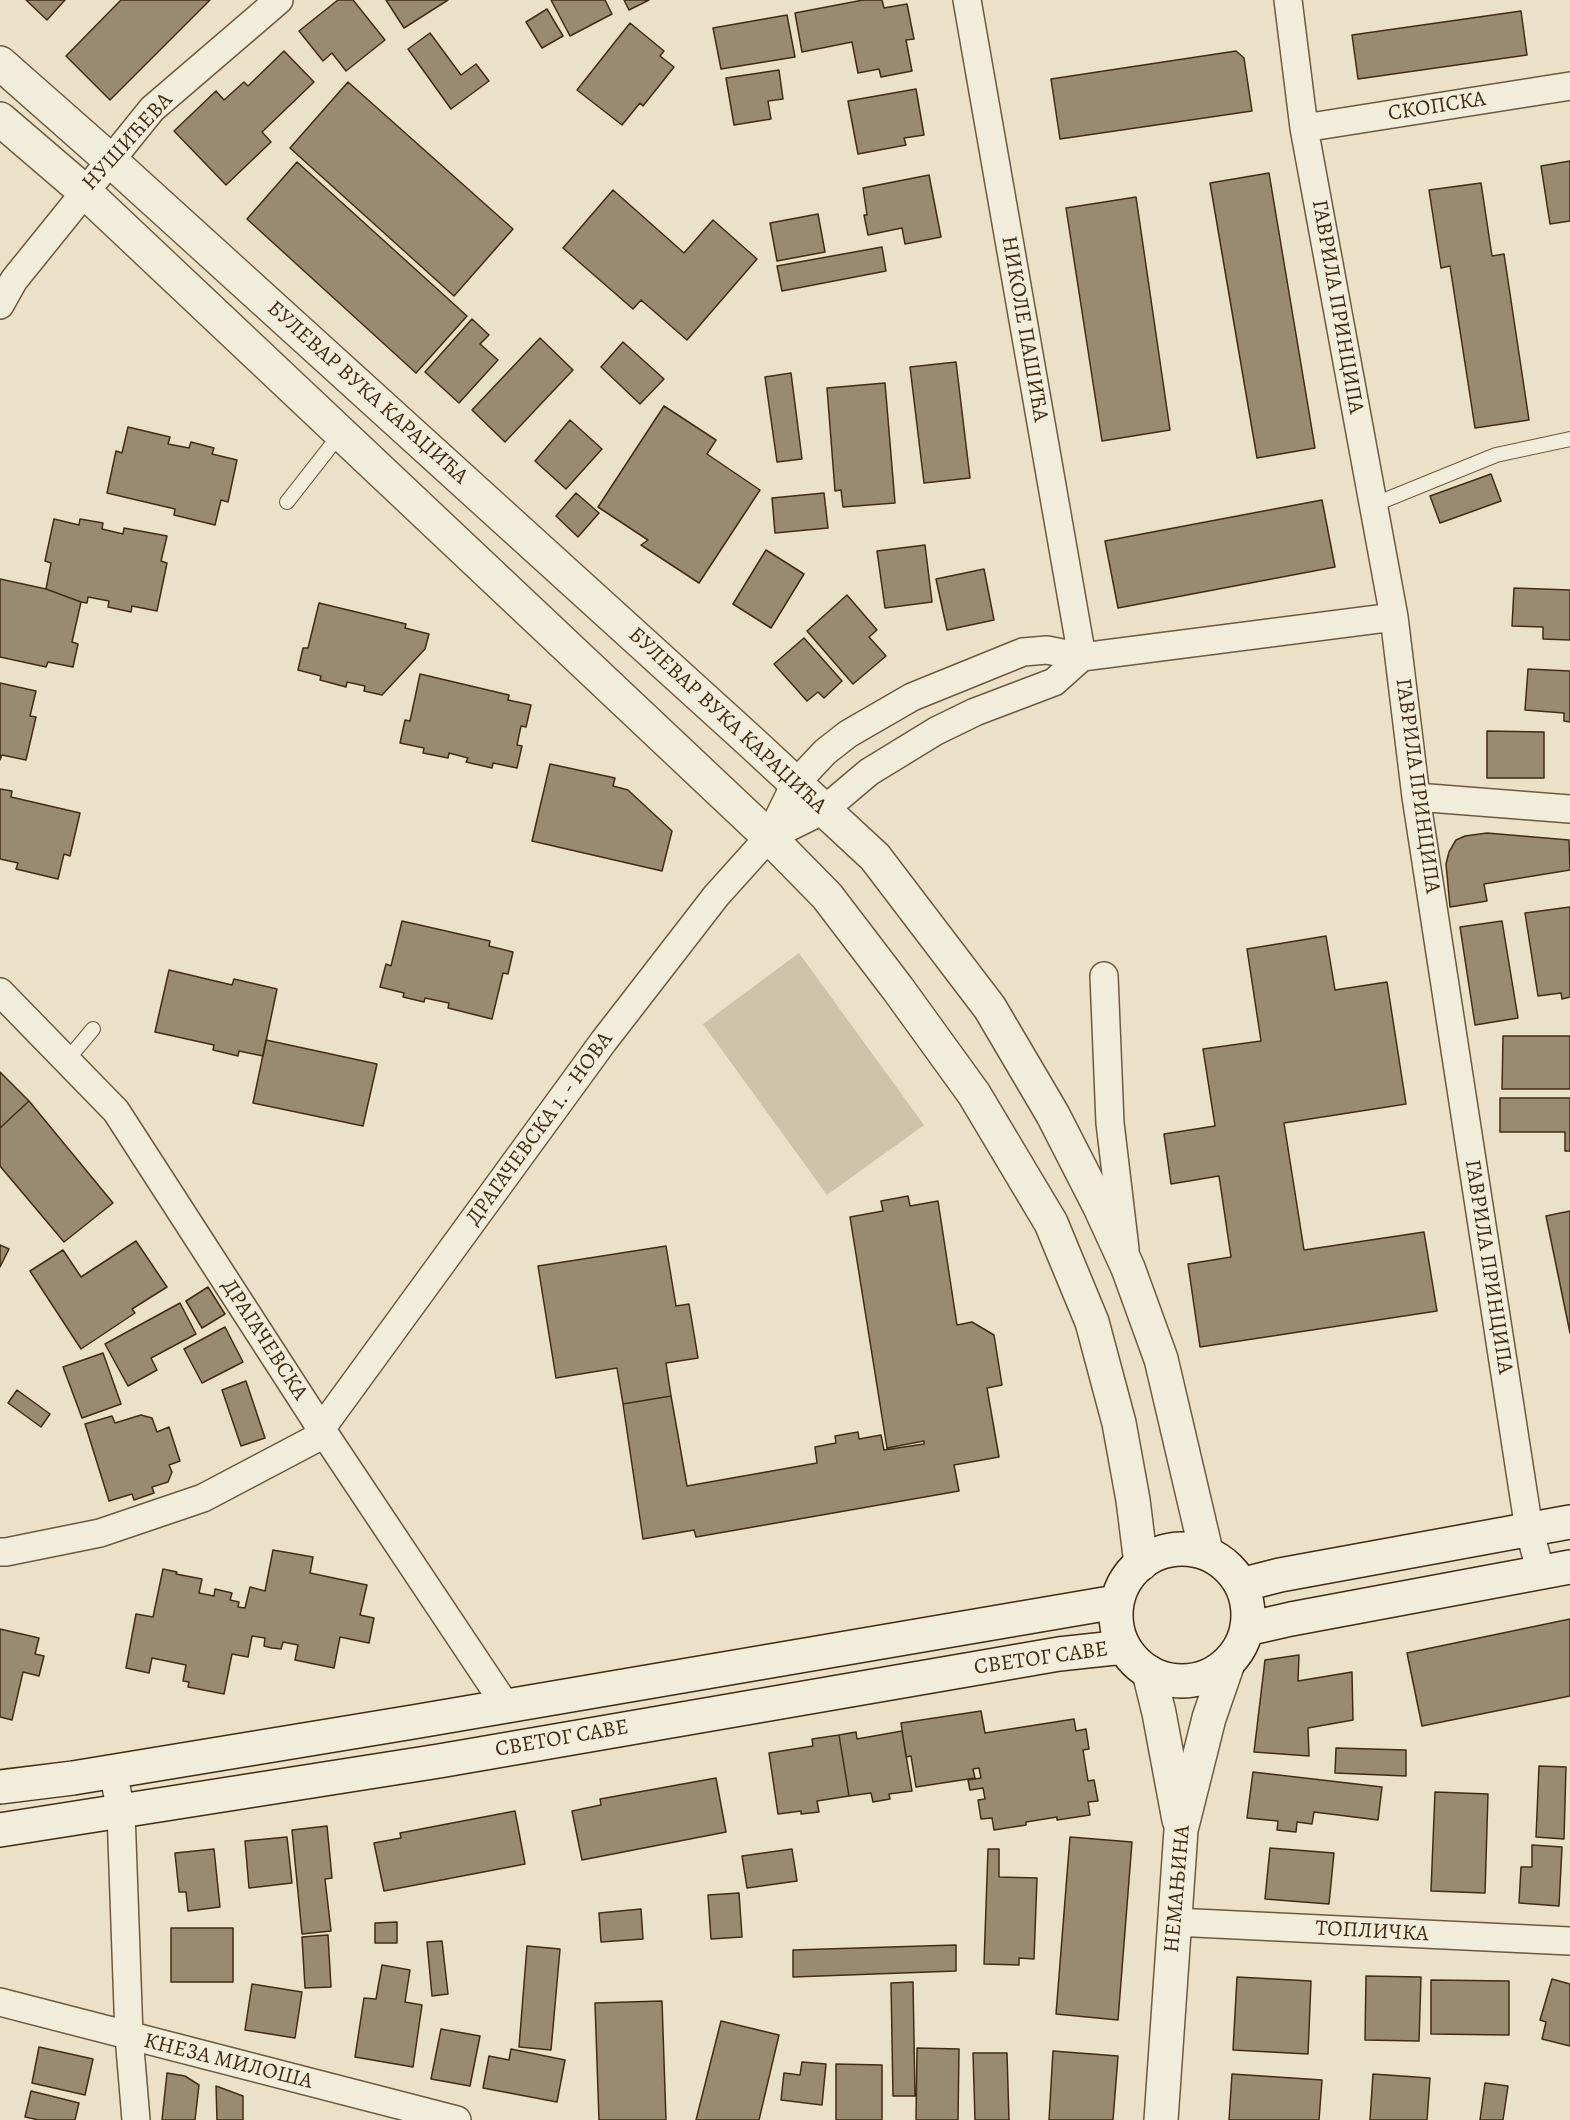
<!DOCTYPE html>
<meta charset="utf-8">
<style>
body{margin:0}
canvas{display:block;background:#ebe1c8}
</style>
<canvas width="1570" height="2120"></canvas>
<script>
const context = document.querySelector('canvas').getContext('2d');
context.lineJoin = 'round';
function paint(path, color) { context.fillStyle = color; context.fill(path, 'evenodd'); }
function stroke(path, color, width, dash) { context.strokeStyle = color; context.lineWidth = width; context.lineCap = dash ? 'butt' : 'round'; context.setLineDash(dash || []); context.stroke(path); }
function label(font, color, halo, rows, align = 'center') {
  context.font = font + ' Alegreya,serif'; context.lineWidth = 4.5; context.setLineDash([]); context.textBaseline = 'middle'; context.strokeStyle = halo; context.fillStyle = color; for (const [text, x, y, turn = 0] of rows) {
    context.save(); context.translate(x, y); context.rotate((+turn || 0) * Math.PI / 180); context.textAlign = isNaN(turn) ? turn : align; if (halo) context.strokeText(text, 0, 0); context.fillText(text, 0, 0); context.restore();
  }
}
paint(new Path2D(`
 M799,953l125,172 -97,70 -124,-171z`), '#cec2a9');
const building = new Path2D(`
 M26,0h39l-18,20z
 M121,0h89l-100,100 -44,-44z
 M338,0h15l32,40 -39,31 -14,-18 -9,8 -24,-30z
 M386,0h62l-44,28z
 M551,0h54l7,14 -42,22z
 M624,0h25l-20,10z
 M863,0h19l2,8 23,-4 7,35 -8,1 6,31 -31,6 -2,-8 -21,4 -6,-31 -50,10 -7,-39z
 M547,9l16,27 -21,12 -16,-26z
 M1521,11l6,44 -169,24 -6,-44z
 M787,15l8,42 -74,12 -8,-41z
 M630,23l34,28 -4,5 14,11 -31,39 -3,-3 -18,22 -45,-35z
 M430,33l31,42 15,-11 13,17 -38,28 -43,-60z
 M284,51l30,31 -52,50 9,10 -45,43 -52,-54 42,-40 8,9 20,-18 4,4z
 M1236,51l8,7 8,53 -192,28 -9,-60z
 M779,70l4,29 -15,2 3,18 -37,6 -8,-47z
 M348,82l165,147 -59,67 -164,-148z
 M916,89l8,46 -20,3 2,7 -48,9 -10,-53z
 M1570,161v60l-20,3 -9,-58z
 M297,162l170,154 -51,57 -169,-154z
 M1269,173l46,275 -58,10 -47,-275z
 M929,175l12,62 -36,7 -3,-16 -34,7 -4,-20h3l-4,-27z
 M1481,183l11,73 12,-2 25,166 -54,8 -25,-162 -9,2 -12,-78z
 M613,190l71,63 29,-33 44,39 -70,81 -46,-40 -8,9 -70,-61z
 M1136,197l34,233 -68,11 -36,-233z
 M818,214l7,38 -48,9 -7,-38z
 M882,247l4,24 -104,20 -5,-25z
 M472,319l17,16 -9,9 18,16 -39,43 -34,-31z
 M540,338l33,32 -68,72 -33,-32z
 M623,342l41,37 -24,25 -39,-37z
 M956,362l14,116 -46,5 -14,-116z
 M791,373l11,86 -25,3 -12,-85z
 M885,383l10,120 -52,4 -2,-17 -6,1 -8,-103z
 M664,406l52,34 -9,14 53,36 -61,93 -58,-38 7,-5 -50,-33z
 M570,420l32,29 -36,40 -31,-28z
 M128,427l42,10 -2,7 21,4 2,-6 23,6 -2,6 25,6 -9,42 -7,-2 -6,25 -41,-10 1,-6 -68,-16 9,-42 6,2z
 M1491,474l10,27 -61,22 -10,-27z
 M576,493l23,20 -21,24 -22,-21z
 M824,493l4,35 -53,5 -3,-35z
 M1322,500l13,67 -217,41 -13,-67z
 M54,519l25,6 1,-6 23,4 -1,6 21,5 1,-6 43,8 -6,25 6,2 -10,48 -25,-5 -1,6 -23,-5 1,-6 -21,-4 -1,6 -6,-1 -35,-13 5,-26 -6,-2z
 M925,545l7,57 -47,6 -8,-57z
 M766,550l38,24 -33,54 -38,-24z
 M984,569l10,51 -47,10 -11,-51z
 M0,579l46,10 35,13 -9,40 6,2 -5,23 -25,-5 -2,5 -46,-10z
 M1514,588l56,2v50l-27,-1v-12l-31,-1z
 M847,595l30,35 -8,7 17,19 -33,28 -46,-53z
 M319,603l87,21 -1,4 24,6 -4,15 -43,46 -18,-4 1,-5 -18,-4 -1,5 -26,-7 1,-4 -23,-6 5,-22h5z
 M804,638l38,43 -18,17 -6,-6 -11,9 -33,-37z
 M1528,669l42,2v51l-6,-1v-8l-39,-3z
 M420,674l89,21 -1,5 23,5 -5,22 -5,-1 -4,19 5,1 -5,22 -24,-5 -1,5 -26,-6 2,-4 -19,-5 -1,5 -25,-5 1,-5 -24,-5 5,-23 5,1z
 M0,683l36,8 -6,25 6,1 -10,43 -24,-5 -2,5z
 M1487,731l57,1v46h-57z
 M550,764l65,14 -2,8 15,4 44,41 -10,40 -130,-30z
 M0,789l12,2 -1,6 69,16 -10,43 -6,-2 -6,25 -42,-10 2,-6 -18,-4z
 M1487,833l82,7 1,30 -86,14 3,17 -37,6 -4,-43 3,-12 7,-12 9,-4z
 M1570,907v90l-8,2 -1,-6 -23,3 -13,-83z
 M402,921l88,20 -1,5 24,6 -5,22 -5,-1 -11,46 -44,-11 1,-5 -24,-5 -1,4 -21,-5 1,-4 -24,-6 6,-23 5,2z
 M1502,921l16,97 -43,7 -15,-98z
 M1326,936l9,54 52,-8 19,122 -122,19 20,127 120,-18 13,79 -237,36 -12,-83 43,-7 -12,-81 -48,8 -7,-50 51,-8 -12,-77 58,-8 -14,-92z
 M169,970l63,15 2,-6 43,10 -14,67 -24,-5 -1,5 -25,-6 1,-5 -59,-13z
 M1503,1036h67v53h-68z
 M266,1040l111,24 -14,62 -110,-23z
 M0,1072l29,29 -29,27z
 M1500,1098h70v53h-5v-19h-65z
 M29,1101l84,102 -49,39 -64,-76v-38z
 M908,1196l2,10 28,-5 19,124 15,-3 22,13 8,50 -15,3 12,69 -45,8 5,26 -263,46 -2,-7 -51,9 -20,-135 48,-8 16,90 130,-23 -2,-16 21,-4 -1,-7 23,-4 1,7 22,-4 3,15 40,-6v-3l-37,7 -37,-231 33,-6 -2,-10z
 M1570,1211v122l-24,-117z
 M136,1241l31,46 -35,22 3,4 -54,36 -51,-78 33,-21 18,27z
 M0,1245l9,4 -9,18z
 M666,1246l10,60 13,-2 9,54 -32,5 5,33 -48,8 -6,-36 -61,10 -18,-112z
 M208,1287l17,27 -23,14 -16,-27z
 M180,1303l16,31 -45,24 6,12 -29,16 -23,-42z
 M225,1327l18,35 -41,21 -18,-34z
 M103,1353l18,51 -39,14 -19,-51z
 M246,1381l19,57 -24,8 -19,-56z
 M17,1390l33,24 -9,13 -33,-24z
 M141,1415l11,3 5,14 12,-5 11,34 -11,4 3,7 -4,10 -16,5 2,6 -20,7 -2,-6 -23,7 -24,-77 27,-8 3,7z
 M273,1550l40,7 -3,16 57,12 -7,30 14,3 -5,25 -29,-6 -6,31 -39,-8 3,-15 -15,-3 -2,7 -9,-1 -8,-2 1,-8 -13,-2 -4,21 -16,-3 -8,40 -36,-7 1,-5 -6,-1 3,-16 -34,-7 -3,15 -23,-5 10,-54 17,3 10,-48 14,3 -1,2 26,5 -3,14 15,3 1,-7 17,4 -2,7 9,2 -1,5 7,1 5,-21 15,4z
 M1570,1619v77l-148,30 -15,-73z
 M0,1629l39,9 -4,16 9,2 -5,20 -16,-4 -11,48 -12,-3z
 M1299,1655l-1,26 54,-9 1,48 -45,8 1,28 -55,-4 11,-92z
 M981,1711l4,22 89,-14 2,12 10,-2 3,20 -6,1 5,31 6,-1 4,21 -10,1 2,13 -33,5v-3l-31,5v3l-32,5 -2,-12 -11,1 -3,-19 7,-1 -2,-11 -13,2 -2,-10 13,-2 -2,-10 -6,1 2,9 -59,9 -5,-31 -5,1 -5,-34z
 M902,1731l10,60 -23,3 1,5 -17,3 -2,-9 -22,3 -10,-61 17,-3 1,7z
 M839,1735l10,61 -32,5 2,11 -18,2v-3l-23,3 -9,-61 44,-7 -1,-7z
 M1336,1748l70,2v26l-71,-3z
 M1539,1766l27,1 -2,72 -28,-2z
 M1253,1772l129,15 -4,33 -64,-8 -2,12 -15,-2 -1,10 -19,-2 1,-9 -31,-3z
 M716,1778l10,54 -144,28 -10,-49 29,-6 -1,-6z
 M1435,1792l53,2 -3,99 -54,-2z
 M515,1811l10,53 -141,27 -10,-48 27,-5 -1,-5z
 M327,1826l5,52 -7,1 6,52 -29,3 -10,-104z
 M287,1837l5,46 -43,5 -4,-47z
 M1070,1837l62,5 -14,178 -62,-6z
 M1532,1845l30,2 -3,59 -40,-3 2,-36h11z
 M1270,1848l64,5 -5,51 -64,-5z
 M214,1849l6,58 -32,4 -2,-19h-7l-4,-39z
 M792,1849l5,32 -50,7 -5,-32z
 M988,1849h11v28l38,1 -3,81 -15,-1v7l-35,-1z
 M739,1893l3,44 -31,2 -3,-44z
 M641,1909l2,30 -42,3 -2,-29z
 M397,1922v21h-22v-20z
 M171,1928h62v54h-62z
 M328,1935l3,52 -26,1 -3,-51z
 M442,1941l6,53 -16,2 -5,-54z
 M956,1945v26l-163,6v-27z
 M527,1946l33,3 -9,101 -32,-3z
 M382,1965l28,5 -5,32 17,3 -9,62 -58,-10 9,-59 12,1z
 M1366,1976l55,1 -2,64 -54,-1z
 M1237,1977l74,4 -3,73 -75,-4z
 M1552,1979l18,5v62l-28,-7 4,-17 -6,-2z
 M1431,1980l78,1v54l-78,-1z
 M913,1982l2,114h-22l-2,-113z
 M252,1984l50,8 -7,46 -50,-8z
 M662,2001l4,119h-67l-4,-117z
 M721,2021l58,14 -20,85h-63z
 M441,2029l39,7 -10,50 -39,-7z
 M39,2047l54,12 -8,36 -53,-12z
 M917,2048l42,1 -1,71h-42z
 M511,2049l54,11 -8,42 -74,-14 6,-32 20,4z
 M1053,2051l65,5 -5,64h-64z
 M973,2053h34l2,67h-34z
 M802,2062l24,2 -4,41 -41,-5 3,-27 16,2z
 M836,2064l46,1v55h-46z
 M167,2073l18,3 14,9 -4,35h-33z
 M1232,2074l90,6 -3,40h-90z
 M1373,2074l57,4 -3,42h-57z
 M1485,2083l23,3 -5,34h-23z
 M216,2086l27,10v24h-26z
 M31,2091l48,12 -4,17h-36l-14,-3z`);
paint(building, '#998b71');
stroke(building, '#412d13', 1.5);
const service = new Path2D(`
 M287,502l54,-69
 M1373,505l123,-50 74,-16
 M67,1060l26,-31`);
const minor = new Path2D(`
 M967,0l115,657
 M1288,0l16,128 90,489 22,180 107,694 6,38 12,44
 M1304,128l266,-42
 M0,305l14,-25 138,-171 127,-109
 M1416,797l154,12
 M769,837l55,-27 45,-38 67,-41 39,-19 79,-30 28,-25
 M1104,976l6,147 15,126
 M0,992l116,119 206,319 184,276
 M0,1552h6l94,-19 103,-35 110,-58 290,-398 113,-146 53,-59 26,-53 30,-32 23,-18 64,-37 111,-45 24,-2 35,7 312,-40
 M113,1771l8,41 8,224 7,84
 M1174,1922l396,19
 M0,2002l457,118`);
const tertiary = new Path2D(`
 M0,63l110,97 640,581 125,116 115,151 63,107 47,92 28,61 33,91 45,192
 M0,119l84,72 685,646 58,59 71,93 76,105 77,129 41,99 27,101 14,77 8,64
 M1149,1672l10,41 20,107
 M1161,2120l20,-290 28,-112 19,-55`);
const secondary = new Path2D(`
 M1116 1615a66 66 0 1 1 132 0a66 66 0 1 1-132 0Z
 M1241,1585l39,-10 290,-53
 M1247,1629l44,-10 279,-52
 M0,1787l73,-9 340,-56 703,-120
 M0,1830l439,-69 620,-107 65,-7`);
stroke(service, '#6c5a40', 16);
stroke(minor, '#6c5a40', 30);
stroke(tertiary, '#6c5a40', 36);
stroke(secondary, '#412d13', 36);
stroke(service, '#f2ecdb', 14);
stroke(minor, '#f2ecdb', 27);
stroke(tertiary, '#f2ecdb', 33);
stroke(secondary, '#f2ecdb', 33);
label('22px', '#412d13', '#f2ecdb', [
 ["СКОПСКА",1437,107,-9],
 ["НУШИЋЕВА",128,142,-48],
 ["ГАВРИЛА ПРИНЦИПА",1337,307,80],
 ["НИКОЛЕ ПАШИЋА",1024,329,80],
 ["БУЛЕВАР ВУКА КАРАЏИЋА",367,393,42],
 ["БУЛЕВАР ВУКА КАРАЏИЋА",727,721,43],
 ["ГАВРИЛА ПРИНЦИПА",1417,786,82],
 ["ДРАГАЧЕВСКА 1. - НОВА",540,1129,-54],
 ["ГАВРИЛА ПРИНЦИПА",1488,1267,81],
 ["ДРАГАЧЕВСКА",264,1340,57],
 ["СВЕТОГ САВЕ",1041,1659,-8],
 ["СВЕТОГ САВЕ",562,1739,-10],
 ["НЕМАЊИНА",1178,1889,-85],
 ["ТОПЛИЧКА",1372,1932,3],
 ["КНЕЗА МИЛОША",228,2062,14]
]);
</script>
